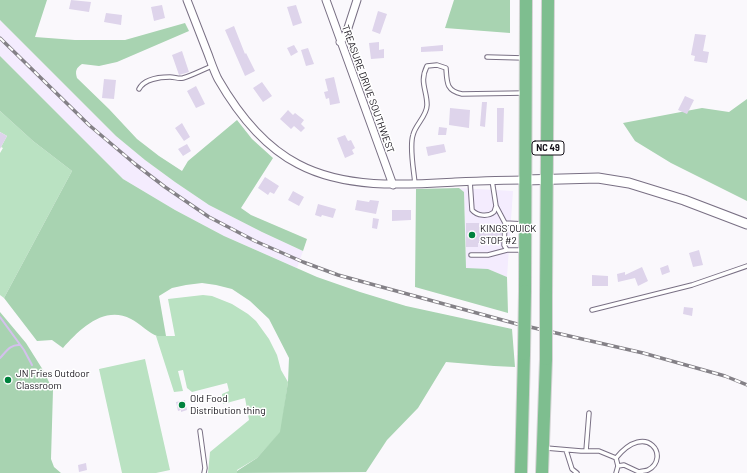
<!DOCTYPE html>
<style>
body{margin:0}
canvas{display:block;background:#faf8fc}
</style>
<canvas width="747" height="473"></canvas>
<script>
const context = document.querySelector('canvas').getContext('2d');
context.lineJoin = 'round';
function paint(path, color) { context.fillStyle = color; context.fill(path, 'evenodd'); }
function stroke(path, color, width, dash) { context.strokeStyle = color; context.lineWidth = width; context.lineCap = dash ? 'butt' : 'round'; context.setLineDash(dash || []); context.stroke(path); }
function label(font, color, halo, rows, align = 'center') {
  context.font = font + ' Barlow,sans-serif'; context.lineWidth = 3; context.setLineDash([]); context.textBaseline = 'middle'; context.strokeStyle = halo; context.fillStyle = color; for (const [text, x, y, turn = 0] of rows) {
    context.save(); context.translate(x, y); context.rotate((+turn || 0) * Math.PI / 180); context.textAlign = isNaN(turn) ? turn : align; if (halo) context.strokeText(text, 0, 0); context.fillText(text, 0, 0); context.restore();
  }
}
paint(new Path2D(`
 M0,20l116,116 29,24 30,22 34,23 53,27 41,19 -6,17 -73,-32 -49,-26 -52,-31 -123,-123z
 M459,188l54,3 -6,86 -19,-8h-22l-2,-77z`), '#f4ecfe');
paint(new Path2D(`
 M0,111l33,30 39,30 -68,127 -4,-3v-142l3,-5 -2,-1 6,-11 -7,-4z
 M203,295l9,1 20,8 16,10 8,7 13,18 8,16 4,15 7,12 -7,50 -24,26 -20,12v3h-29l2,-21 39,-32 -4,-22 -22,6 -1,-10 7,-3 -2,-8 -35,9 -5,-4 -4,-18 -5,1 5,20 -9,1 -18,-56h19l-7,-37z
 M145,359l25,111 -14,3h-34l-23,-104z`), '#bae2c2');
paint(new Path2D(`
 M0,0h47l-12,37 40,3h50l60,-17 4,8 -72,31 -18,4 -17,-2c-6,4 -7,7 -5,14l32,31 28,30 22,17 23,15 6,-10 49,-41 15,19 21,19 -32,50 10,7 56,24 -4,12 -41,-19 -53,-27 -34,-23 -30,-22 -29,-24 -116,-116z
 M454,0h56v33l-65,-5z
 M0,56l123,123 52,31 49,26 93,41 43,15 46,14 106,23 3,38 -21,-1 -48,-4 -28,46 -31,32 -21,32 -129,1v-2l20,-13 23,-26 8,-50 1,-24 -20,-39 -19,-18 -18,-12 -16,-4 -14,-2 -16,2 -14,3 -13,8 7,40c-2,0 -6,0 -9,0 -7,-2 -18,-13 -26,-17 -27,-14 -51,10 -68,29l-11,-8 -15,1 -33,-43 68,-127 -39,-30 -33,-30z
 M747,99v102l-76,-38 -36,-22 -12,-18 79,-15 27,4z
 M459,188l5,4 2,76 22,1 19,8 1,36 -93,-26 1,-98z
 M0,312l26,31 17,27 10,20 -2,69 3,8 7,6h-61z`), '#a8d3b1');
stroke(new Path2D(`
 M0,317l24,33 8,15
 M0,358c6,-6 10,-14 20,-13`), '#d4c0ed', 2);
paint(new Path2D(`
 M71,0l20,2 -2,10 -20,-3z
 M162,5l3,13 -11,3 -3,-14z
 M296,5l6,18 -9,3 -6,-19z
 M378,11l9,3 -7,20 -8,-3z
 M106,13l16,2 -1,10 -17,-3z
 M234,26l11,28 1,-1 9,18 -10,5 -20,-46z
 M695,34l11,1 -3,16 6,1 -2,11 -13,-2 1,-5 -4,-1z
 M379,42v8l5,-1v9l-13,1 -2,-16z
 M294,45l4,7 -7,4 -4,-8z
 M443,45v6l-22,1v-5z
 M308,48l6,16 -8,2 -5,-16z
 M182,51l7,21 -10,3 -7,-20z
 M334,77l6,26 -10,2 -1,-7 -3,1 -2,-7 4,-1 -3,-12z
 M104,79l12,1 -2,19 -12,-1z
 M262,82l10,14 -9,6 -10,-14z
 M196,86l9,18 -9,4 -9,-17z
 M685,96l9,4 -7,14 -9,-4z
 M482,102h5l-2,25 -5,-1z
 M450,108l20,2 -1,18 -20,-3z
 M497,108h7l-1,34h-6z
 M288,110l5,5 2,-2 9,7 -3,4 4,4 -4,4 -7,-6 -3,3 -11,-10z
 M182,123l8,14 -6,4 -9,-13z
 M439,127l8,1 -1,7h-8z
 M0,132l7,4 -7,13z
 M345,135l3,6 3,-1 4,8 -3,2 2,4 -9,4 -8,-20z
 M187,144l4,7 -8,5 -5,-7z
 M444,144l2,8 -18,4 -2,-9z
 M265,177l14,9 -5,8 -4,-2 -2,3 -10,-7z
 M293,191l11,6 -5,9 -11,-6z
 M357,200l12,2 1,-2 9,1 -3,13 -21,-4z
 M318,204l18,5 -3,9 -11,-3 -1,2 -6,-2z
 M392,210h19v10l-19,1z
 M373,218l6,1 -2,10 -5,-1z
 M466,223h13v4h22v16h-23v4h-12z
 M699,250l4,15 -10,2 -4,-14z
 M668,265l2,7 -8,3 -2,-7z
 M642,267l6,14 -10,5 -3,-8 -17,4 -1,-8 8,-2v3z
 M592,275l16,1v10h-16z
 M684,307l9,1 -1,8 -9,-2z
 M185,400l2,10 -6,2v-2l-3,1 -2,-9z
 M86,463l1,7 -8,2 -1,-7z`), '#ded4eb');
const service = new Path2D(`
 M487,57l37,1
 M139,89c5,-10 21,-12 31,-12 5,0 8,2 13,1 10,-3 19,-8 29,-12
 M470,181l2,29c5,6 16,7 22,2l2,-6 -4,-26
 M415,184c-1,-13 -6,-37 -2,-49 2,-10 14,-19 14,-30 0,-15 -8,-23 0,-39l10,-1 9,3c1,14 0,23 16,26l62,-1
 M496,206l9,17
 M524,250h-17l-3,-5 1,-22 19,1
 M471,255h17l19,-5
 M592,310l100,-25 55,-19
 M200,431l5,37 -1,5
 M546,448l35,3h18l17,7 2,8 -2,7
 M566,450l6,19 5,4
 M586,451l3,-38
 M616,458c31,-38 55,0 32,12 -2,1 -6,1 -9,2l-15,-7 -6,1`);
const minor = new Path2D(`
 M187,0c7,18 14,36 21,54 3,8 6,17 10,25 19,33 45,67 80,85 47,25 106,21 157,18 23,-1 46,-2 70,-2
 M326,0l67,185
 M340,42l6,-8 11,-34`);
const tertiary = new Path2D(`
 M525,180l73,-2 31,5 55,17 63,24`);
const trunk = new Path2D(`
 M525,291l1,-291
 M546,296c0,-99 2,-197 2,-296
 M521,473l3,-119
 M542,473l4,-114`);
stroke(service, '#797084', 5.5);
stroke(minor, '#797084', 9);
stroke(tertiary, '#797084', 11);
stroke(trunk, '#d5d4d5', 14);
stroke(service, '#fff', 3.5);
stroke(minor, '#fff', 7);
stroke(tertiary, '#fff', 9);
stroke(trunk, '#7ebe8f', 12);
const rail = new Path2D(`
 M0,38l89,87 46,39 30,23 44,30 46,24 48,21 35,13 179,49 126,29 82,23 22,9`);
stroke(rail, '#848187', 3.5);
stroke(rail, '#fff', 2, [6]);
const trunkBridge = new Path2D(`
 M546,296v63
 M524,354l1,-63`);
stroke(trunkBridge, '#d5d4d5', 14, []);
stroke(trunkBridge, '#7ebe8f', 12);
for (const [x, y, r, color] of [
 [472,235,4,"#00823d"],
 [8,380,4,"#00823d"],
 [182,405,4,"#00823d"]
]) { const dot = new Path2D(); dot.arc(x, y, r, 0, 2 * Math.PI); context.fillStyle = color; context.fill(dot); stroke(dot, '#fff', 1.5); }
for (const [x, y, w] of [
 [548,148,32]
]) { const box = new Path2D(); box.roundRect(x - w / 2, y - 7, w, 14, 3); context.fillStyle = '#fff'; context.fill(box); stroke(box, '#141018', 1); }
label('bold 9px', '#141018', null, [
 ["NC 49",548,148]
]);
label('10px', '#141018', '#fff', [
 ["TREASURE DRIVE SOUTHWEST",368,89,70]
]);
label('10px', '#141018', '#fff', [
 ["KINGS QUICK",480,229],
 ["STOP #2",480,241],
 ["JN Fries Outdoor",16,374],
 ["Classroom",16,386],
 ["Old Food",190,399],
 ["Distribution thing",190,411]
], 'left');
</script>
